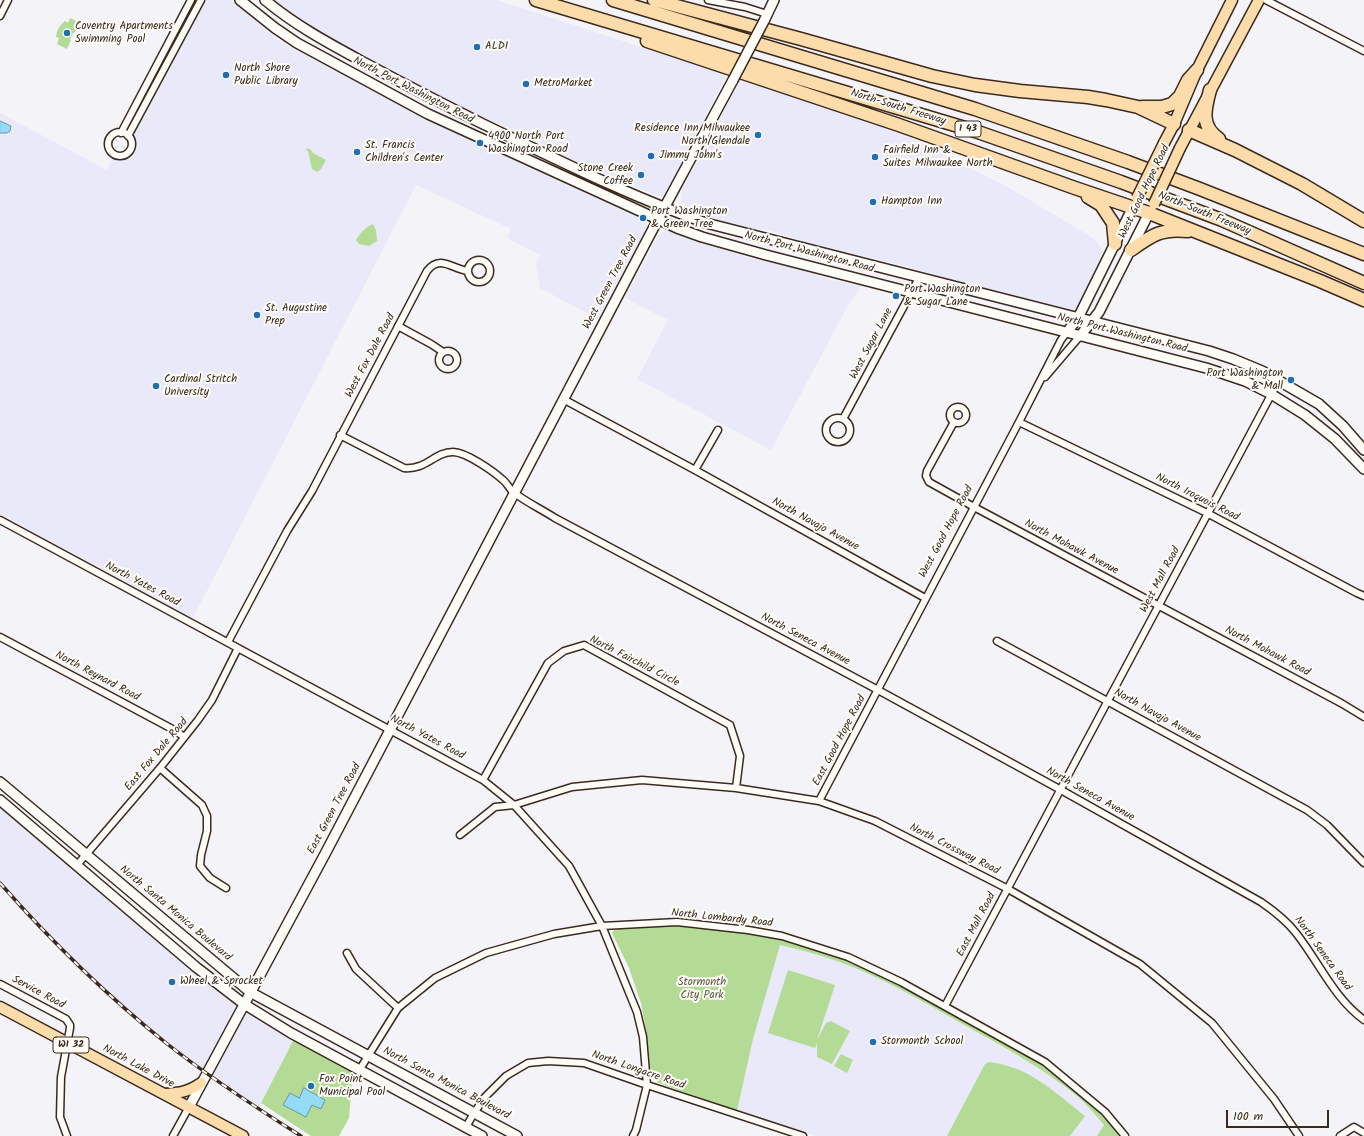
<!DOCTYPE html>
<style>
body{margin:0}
#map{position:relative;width:1364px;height:1136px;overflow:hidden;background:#f4f3f8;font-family:Kalam,sans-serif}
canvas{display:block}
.scale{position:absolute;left:1226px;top:1110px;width:103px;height:18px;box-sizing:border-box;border:2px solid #3b2a1e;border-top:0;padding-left:5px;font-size:12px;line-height:14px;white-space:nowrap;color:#3b2a1e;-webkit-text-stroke:3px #fdfcf7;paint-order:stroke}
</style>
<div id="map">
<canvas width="1364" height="1136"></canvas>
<div class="scale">100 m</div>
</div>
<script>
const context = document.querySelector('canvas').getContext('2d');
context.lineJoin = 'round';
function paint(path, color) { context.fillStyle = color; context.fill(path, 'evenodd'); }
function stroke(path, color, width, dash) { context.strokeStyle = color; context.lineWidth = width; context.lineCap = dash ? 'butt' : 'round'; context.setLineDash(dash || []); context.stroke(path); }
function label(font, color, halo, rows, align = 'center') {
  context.font = font + ' Kalam,sans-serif'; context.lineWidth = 4; context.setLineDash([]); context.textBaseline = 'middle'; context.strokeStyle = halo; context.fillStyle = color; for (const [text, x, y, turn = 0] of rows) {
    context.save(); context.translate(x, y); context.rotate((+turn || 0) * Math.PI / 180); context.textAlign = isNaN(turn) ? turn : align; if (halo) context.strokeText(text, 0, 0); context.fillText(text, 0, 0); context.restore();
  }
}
paint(new Path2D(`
 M205,0h29l18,15 14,16 15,11 154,81 208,94 3,2 1,4v4l-49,92 -58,-31 -4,-26 4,-7 -33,-17 4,-9 -95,-44 -223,433 -193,-104v-401l107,57 6,-12 9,1 9,-5 4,-9 -2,-8 2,-5z
 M271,0h226l230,75 -62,118 -3,3h-5l-42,-18 -28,-9 -41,-23 -45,-22 -13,-3 -50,-24 -136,-74z
 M743,81l154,50 107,54 83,49 8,6 5,6 2,5v8l-25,48 -4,3 -5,2 -104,-27 -52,-17 -52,-13 -4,2 -28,-7 -28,-10 -36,-11 -8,3 -17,-5 -50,-18 -8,-9 1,-10 57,-108 3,1z
 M670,230l83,29 24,3 21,5 34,13 29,6 -15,23 -75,141 -134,-71 31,-59 -43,-22 33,-62 5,-4z
 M0,800l196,167 100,68 -38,74 -52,-36 -40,-30 -35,-30 -68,-62 -63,-68z
 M779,944l52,15 23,9 36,16 47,26 90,51 26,17 26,20 25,27 -7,11h-281l-79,-25 16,-72z`), '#eae9f9');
paint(new Path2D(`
 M70,18l10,5 -5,9 -2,1 -3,6 1,1 -4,9 -10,-5 2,-6 -3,-1c1,-7 3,-11 9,-16l3,2z
 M307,148l4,2 2,3 13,7 -5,9 -4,3 -5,-3 -4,-18 -2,-1z
 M373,224l3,6 1,11 -8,5 -10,-2 -3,-4c5,-8 9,-12 17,-16z
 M679,926c57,3 114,13 168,34 38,16 74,37 110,56 34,19 68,36 99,59 24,18 46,39 66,61h-25l7,-11c-8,-9 -17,-20 -27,-29 -32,-26 -68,-46 -104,-66 -39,-22 -77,-45 -118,-62 -24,-10 -50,-17 -75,-23l-27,94 -16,72 -78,-28 -7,-5 -3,-6 -4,-47 -4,-22 -12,-35 -17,-35c2,-3 2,-3 5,-4 13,-5 47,-3 62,-3z
 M788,970l47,15 -18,55 9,-17 5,-2 19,10 -18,33 -15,-7v-14l-2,5 -47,-15z
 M295,1037l58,31 -4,50 -10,18h-28l-50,-33z
 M841,1054l12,6 -6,13 -13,-7z
 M989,1062c9,1 17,3 25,6 24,8 51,32 71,48l-15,20h-123l38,-72z`), '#b3db96');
const water = new Path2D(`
 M0,121l11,5 -1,5 -3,2h-7z
 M304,1088l21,12 -4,9 -9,-4 -6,12 -23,-12 7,-12 9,5z`);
paint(water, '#94dcf6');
stroke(water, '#7095a0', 1);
const street = new Path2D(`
 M708,0l37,7 22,7
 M1266,0l98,51
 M0,16l8,-16
 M108 144a12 12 0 1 1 24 0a12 12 0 1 1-24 0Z
 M121,133l70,-133
 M128,136l73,-136
 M468 271a11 11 0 1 1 22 0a11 11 0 1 1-22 0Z
 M398,326l33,18 12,8
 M439 360a9 9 0 1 1 18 0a9 9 0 1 1-18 0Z
 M1045,377l35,-41
 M563,399l132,71 230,128
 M950 415a8 8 0 1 1 16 0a8 8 0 1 1-16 0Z
 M826 430a12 12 0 1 1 24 0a12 12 0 1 1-24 0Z
 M843,419l76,-141
 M954,422l-27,49 -1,5 3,6 45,25 367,196 23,14
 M1019,422l188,91 150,80 7,3
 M340,435l64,33c23,2 30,-16 49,-16 13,0 40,19 50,28 4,3 6,8 10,12 13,10 28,17 42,26l323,172 183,100 200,112c13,9 25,18 35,31 23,29 37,64 68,87
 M695,470l23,-40
 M0,520l483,260 31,25 55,61 33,60 35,86 6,25 4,48 -11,45 -3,6
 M0,637l176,94 8,6
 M997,641l310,169 20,15 37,38
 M228,642l59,-111 25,-40 115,-220c13,-17 25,-2 41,0
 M160,768l42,37 5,11v15l-6,24 -1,11 10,12 16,10
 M483,780l65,-117 16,-12 20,-6 146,80 10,31 -4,32
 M819,801l200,-379 42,-82 6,-8
 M460,835l35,-28 19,-2 58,-18 70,-7 94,8 83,13 56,20 133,68 132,75 72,59 62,76 25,37
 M77,865l83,-97 38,-48 14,-20 26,-52
 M347,953l9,16 42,39
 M0,984l66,35 4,6v3l-9,49 -1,40 7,19
 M945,1006l334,-626
 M360,1069l38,-61 37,-30 51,-25 68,-19 48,-8 75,-4 71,8 34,6 66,21 53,25 144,80 60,50 20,24
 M466,1127l8,-14 11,-16 21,-21 22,-13 20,-2 36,2 63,22 156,51
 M173,1136l16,-29
 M1340,1136l14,-9 10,6`);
const secondary = new Path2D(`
 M240,0l35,28 22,15 131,71 249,114 25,9 64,18 440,113 39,13 26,13 34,21 30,24 29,30
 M265,0c31,26 65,44 100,63 39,21 78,41 118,61 73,35 146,72 223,99l503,128 24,8 29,12 57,33 24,22 21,24
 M764,21l10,-21
 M1067,332l11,-14 55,-111
 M1080,336l19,-24 50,-99
 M0,782l250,210 267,144
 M0,800l196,167 48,37 47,29 191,103
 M189,1107l136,-253 330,-629 78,-145`);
const primary = new Path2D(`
 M1164,143l10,-19 23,-54 35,-70
 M1180,148l79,-148
 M0,1007l243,129
 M164,1094c16,-1 24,-2 37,-11`);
const highway = new Path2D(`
 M536,0l439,131 146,51 101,38 142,63
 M613,0l362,109 153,53 72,27 164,65
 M654,0l147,39 131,37 43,9 45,6 68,6 18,3 32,7 36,17
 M647,41l252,84 176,63 74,25 171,68 44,19
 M1210,90c-5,19 -10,36 9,49
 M1142,107h20l10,-3 8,-8 8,-16 9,-10
 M1189,130l46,20 67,34 62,37
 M1088,197l13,8 12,18 2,21
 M1131,250c21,-15 31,-22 57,-19`);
stroke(street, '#3b2a1e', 9);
stroke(secondary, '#3b2a1e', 12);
stroke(primary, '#3b2a1e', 13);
stroke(highway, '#3b2a1e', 15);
stroke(street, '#fdfcf7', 6);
stroke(secondary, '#fdfcf7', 9);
stroke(primary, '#fddcac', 10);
stroke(highway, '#fddcac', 12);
const rail = new Path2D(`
 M0,883c51,58 106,112 166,160 43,34 89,64 135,93`);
stroke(rail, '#3b2a1e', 3.5);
stroke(rail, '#fdfcf7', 2, [6]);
const secondaryBridge = new Path2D(`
 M733,80l31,-59`);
const primaryBridge = new Path2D(`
 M1137,198l27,-55
 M1154,204l26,-56`);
stroke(secondaryBridge, '#3b2a1e', 12, []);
stroke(primaryBridge, '#3b2a1e', 13, []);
stroke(secondaryBridge, '#fdfcf7', 9);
stroke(primaryBridge, '#fddcac', 10);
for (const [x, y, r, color] of [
 [67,33,4,"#1f6fb2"],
 [477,47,4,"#1f6fb2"],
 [226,75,4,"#1f6fb2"],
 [526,84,4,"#1f6fb2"],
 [758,135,4,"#1f6fb2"],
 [480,143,4,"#1f6fb2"],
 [357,152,4,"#1f6fb2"],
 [651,156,4,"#1f6fb2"],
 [875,157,4,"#1f6fb2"],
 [641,175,4,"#1f6fb2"],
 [873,202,4,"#1f6fb2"],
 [643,218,4,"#1f6fb2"],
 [896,296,4,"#1f6fb2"],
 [257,315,4,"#1f6fb2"],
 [1291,380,4,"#1f6fb2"],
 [156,386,4,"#1f6fb2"],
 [172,982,4,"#1f6fb2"],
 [873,1042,4,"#1f6fb2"],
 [311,1086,4,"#1f6fb2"]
]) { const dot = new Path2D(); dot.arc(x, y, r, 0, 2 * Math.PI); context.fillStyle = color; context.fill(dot); stroke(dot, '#fdfcf7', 1.5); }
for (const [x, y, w] of [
 [968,129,26],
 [71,1045,36]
]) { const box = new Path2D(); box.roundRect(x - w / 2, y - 8, w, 16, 3); context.fillStyle = '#fdfcf7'; context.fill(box); stroke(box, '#3b2a1e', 1); }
label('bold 10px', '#3b2a1e', null, [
 ["I 43",968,129],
 ["WI 32",71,1045]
]);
label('11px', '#3b2a1e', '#fdfcf7', [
 ["Coventry Apartments",75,27],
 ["Swimming Pool",75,40],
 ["ALDI",485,47],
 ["North Shore",234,69],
 ["Public Library",234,82],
 ["MetroMarket",534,84],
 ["Residence Inn Milwaukee",750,129,"right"],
 ["North/Glendale",750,142,"right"],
 ["4900 North Port",488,137],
 ["Washington Road",488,150],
 ["St. Francis",365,146],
 ["Children's Center",365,159],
 ["Fairfield Inn &",883,151],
 ["Suites Milwaukee North",883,164],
 ["Jimmy John's",659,156],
 ["Stone Creek",633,169,"right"],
 ["Coffee",633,182,"right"],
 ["Hampton Inn",881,202],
 ["Port Washington",651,212],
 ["& Green Tree",651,225],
 ["Port Washington",904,290],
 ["& Sugar Lane",904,303],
 ["St. Augustine",265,309],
 ["Prep",265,322],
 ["Port Washington",1283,374,"right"],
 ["& Mall",1283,387,"right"],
 ["Cardinal Stritch",164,380],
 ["University",164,393],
 ["Wheel & Sprocket",180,982],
 ["Stormonth School",881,1042],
 ["Fox Point",319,1080],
 ["Municipal Pool",319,1093]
], 'left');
label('11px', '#3b2a1e', '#fdfcf7', [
 ["North Port Washington Road",413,91,27],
 ["North-South Freeway",898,108,17],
 ["West Good Hope Road",1145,192,-64],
 ["North-South Freeway",1204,214,22],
 ["North Port Washington Road",809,253,15],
 ["West Green Tree Road",611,283,-62],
 ["North Port Washington Road",1122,334,14],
 ["West Sugar Lane",872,344,-62],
 ["West Fox Dale Road",371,356,-62],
 ["North Iroquois Road",1197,498,27],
 ["North Navajo Avenue",815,525,29],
 ["West Good Hope Road",947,532,-62],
 ["North Mohawk Avenue",1071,548,28],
 ["West Mall Road",1161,580,-62],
 ["North Yates Road",142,585,28],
 ["North Seneca Avenue",805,640,28],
 ["North Mohawk Road",1267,652,28],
 ["North Fairchild Circle",634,662,27],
 ["North Reynard Road",97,677,28],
 ["North Navajo Avenue",1157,716,29],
 ["North Yates Road",427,738,28],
 ["East Good Hope Road",840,741,-62],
 ["East Fox Dale Road",157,755,-50],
 ["North Seneca Avenue",1090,795,29],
 ["East Green Tree Road",335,809,-62],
 ["North Crossway Road",954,850,27],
 ["North Santa Monica Boulevard",175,914,40],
 ["North Lombardy Road",722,919,6],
 ["East Mall Road",977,925,-62],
 ["North Seneca Road",1322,954,54],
 ["Service Road",38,993,28],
 ["North Lake Drive",138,1067,28],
 ["North Longacre Road",638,1071,19],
 ["North Santa Monica Boulevard",446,1084,28]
]);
label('11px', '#59563c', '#fdfcf7', [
 ["Stormonth",702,983],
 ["City Park",702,996]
]);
</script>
